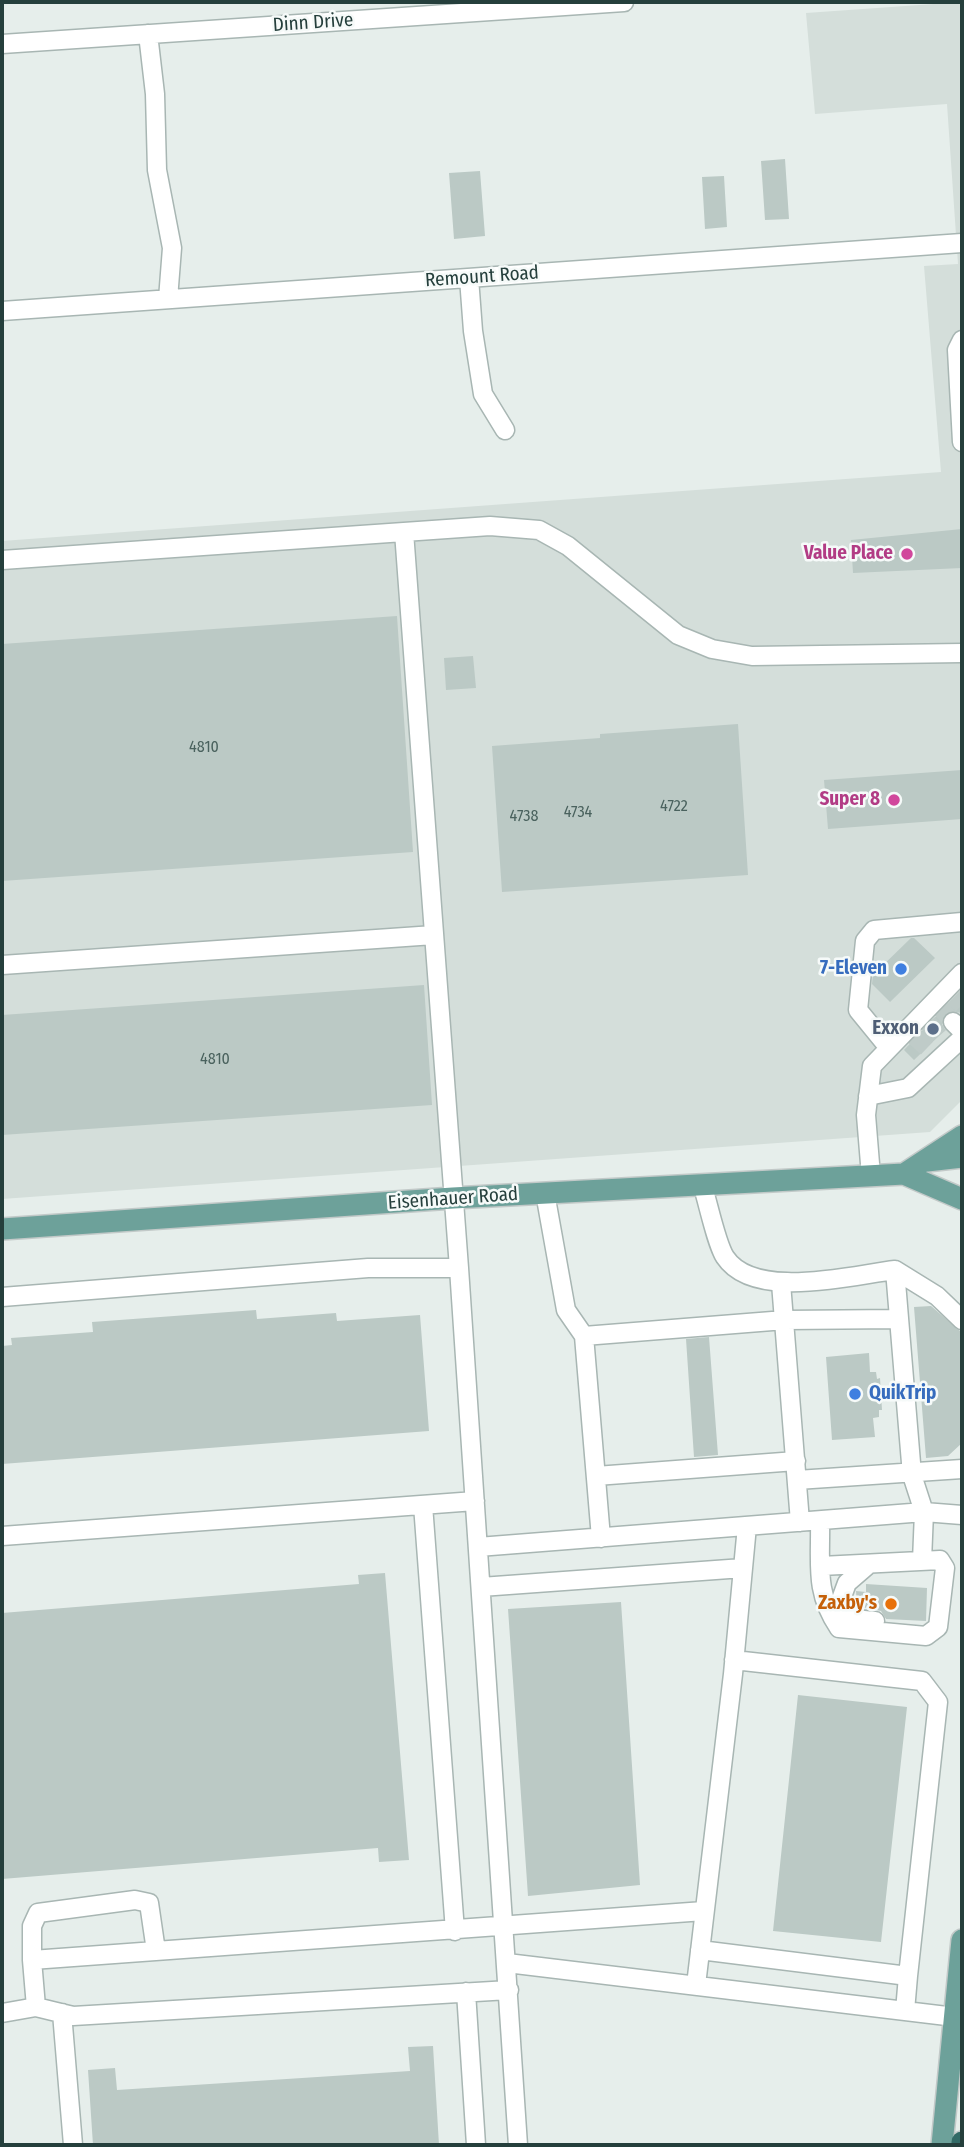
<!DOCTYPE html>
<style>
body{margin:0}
#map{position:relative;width:964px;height:2147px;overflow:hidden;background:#e6eeeb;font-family:"Fira Sans Condensed",sans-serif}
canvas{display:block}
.frame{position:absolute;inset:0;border:4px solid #253f3c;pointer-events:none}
</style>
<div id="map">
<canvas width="964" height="2147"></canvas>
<div class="frame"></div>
</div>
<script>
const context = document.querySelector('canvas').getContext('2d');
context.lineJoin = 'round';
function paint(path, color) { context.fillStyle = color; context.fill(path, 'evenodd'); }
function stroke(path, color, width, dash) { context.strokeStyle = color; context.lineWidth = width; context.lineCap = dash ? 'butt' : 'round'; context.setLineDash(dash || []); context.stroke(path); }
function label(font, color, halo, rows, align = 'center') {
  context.font = font + ' "Fira Sans Condensed",sans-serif'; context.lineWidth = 5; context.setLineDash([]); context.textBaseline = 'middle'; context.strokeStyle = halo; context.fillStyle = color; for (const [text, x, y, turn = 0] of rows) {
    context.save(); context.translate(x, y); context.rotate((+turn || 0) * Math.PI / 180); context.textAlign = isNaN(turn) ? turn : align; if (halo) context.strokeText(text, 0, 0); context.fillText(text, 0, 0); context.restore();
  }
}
paint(new Path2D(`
 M962,2v1098l-32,32 -928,67v-658l939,-69 -17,-206 34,-2 -11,-160 -132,10 -9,-101z`), '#d4deda');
paint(new Path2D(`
 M785,159l4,60 -24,1 -4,-59z
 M480,171l5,65 -31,3 -5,-66z
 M724,176l3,51 -22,2 -3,-52z
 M962,529v39l-109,5 -2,-33z
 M397,616l16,236 -411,29v-237z
 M473,656l3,32 -30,2 -2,-32z
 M738,724l10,151 -246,17 -10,-146 108,-8v-4z
 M962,770v49l-134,10 -4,-49z
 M911,938h3l21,20 -45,44 -18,-18 1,-9z
 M424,985l8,120 -430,30v-120z
 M962,989v24l-11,-2 -6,3 -3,10 3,6 -31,30 -10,-10z
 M931,1306l29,25 2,112 -14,13 -22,2 -12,-151z
 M256,1310l1,9 79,-6 1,8 83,-6 9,116 -427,33v-118l10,-1 -1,-7 82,-6 -1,-10z
 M709,1337l9,118 -24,2 -8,-118z
 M869,1353l1,19h6l1,7 3,-1 2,32h-3v7l-6,1 2,19 -43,3 -6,-83z
 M385,1573l24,287 -30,2 -1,-14 -376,31v-266l357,-29 -1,-9z
 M866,1584l61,4 -1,33 -40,-2 -5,-8 -24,-5 -1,-15 10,1z
 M621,1602l19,283 -112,11 -20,-287z
 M798,1695l109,12 -26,235 -108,-11z
 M433,2046l6,99h-346l-5,-75 27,-2 2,22 293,-19 -2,-24z`), '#bbc9c5');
stroke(new Path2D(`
 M954,997l8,8
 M941,1009l12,13
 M928,1023l11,13
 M914,1036l13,12`), '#bfcbc8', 18, [18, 9]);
const minor = new Path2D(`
 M148,34l7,60 2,76 15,78 -4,51
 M2,44l622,-42
 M469,278l4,53 10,63 22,36
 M2,311l960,-68
 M962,340l-5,10 5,92
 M404,532l55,736 59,877
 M2,560l488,-34 49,4 29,16 110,89 34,14 40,7 210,-3
 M2,965l432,-30
 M953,1022l9,9
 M889,1048l-31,-38 7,-69 9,-11 88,-8
 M868,1096l40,-8 54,-50
 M871,1176l-5,-61 6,-49 90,-93
 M702,1184c6,18 14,59 23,73 29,44 126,18 170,13l17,205 12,37 -2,49
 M545,1193l21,117 18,26 17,202
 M895,1270l42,26 25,24
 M781,1283l19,239
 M2,1297l366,-29h91
 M584,1336l201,-16 114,-1
 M596,1476l200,-15
 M797,1480l165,-11
 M423,1505l32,426
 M820,1521c1,42 -6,71 19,107l87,8 12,-9 7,-59 -5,-8 -119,6
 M2,1536l473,-35
 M478,1547l446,-35 38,3
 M869,1564l-22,19 -7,19c8,16 18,18 35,19
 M481,1587l262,-19
 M700,1950l208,26 30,-274 -16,-21 -188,-21
 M32,1960v-34l6,-13 97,-13 14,3 7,48
 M507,1963l448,54
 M696,1985l37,-311 14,-148
 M466,1992l10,153
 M36,2007l-4,-47 672,-49
 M905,2011l3,-35
 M2,2013l34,-6 37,9 436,-26
 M62,2013l11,132`);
const major = new Path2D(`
 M927,1161l35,-4
 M904,1174l58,-38
 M2,1229l451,-31 451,-24 58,25
 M942,2145l20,-205`);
const highway = new Path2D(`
 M962,2145v-3`);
stroke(minor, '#a8b6b3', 21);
stroke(major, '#c2c9c8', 24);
stroke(highway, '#c2c9c8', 24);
stroke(minor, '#fff', 18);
stroke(major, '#6da19a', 21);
stroke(highway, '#326a66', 21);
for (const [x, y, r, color] of [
 [907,554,7,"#d1479c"],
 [894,800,7,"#d1479c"],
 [901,969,7,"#3f7fe0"],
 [933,1029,7,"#5c6f8a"],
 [855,1394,7,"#3f7fe0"],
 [891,1604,7,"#e8710a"]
]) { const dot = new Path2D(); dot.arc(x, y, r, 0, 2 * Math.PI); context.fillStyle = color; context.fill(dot); stroke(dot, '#f6faf9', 2.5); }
label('16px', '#4a625e', null, [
 ["4810",204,748],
 ["4722",674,807],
 ["4734",578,813],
 ["4738",524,817],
 ["4810",215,1060]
]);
label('19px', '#253f3c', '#f6faf9', [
 ["Dinn Drive",313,23,-4],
 ["Remount Road",482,277,-4],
 ["Eisenhauer Road",453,1199,-4]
]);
label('bold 19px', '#b23c85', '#f6faf9', [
 ["Value Place",893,554],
 ["Super 8",880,800]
], 'right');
label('bold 19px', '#366cbe', '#f6faf9', [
 ["7-Eleven",887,969],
 ["QuikTrip",869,1394,"left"]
], 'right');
label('bold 19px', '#4e5e75', '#f6faf9', [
 ["Exxon",919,1029]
], 'right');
label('bold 19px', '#c56008', '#f6faf9', [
 ["Zaxby's",877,1604]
], 'right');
</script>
